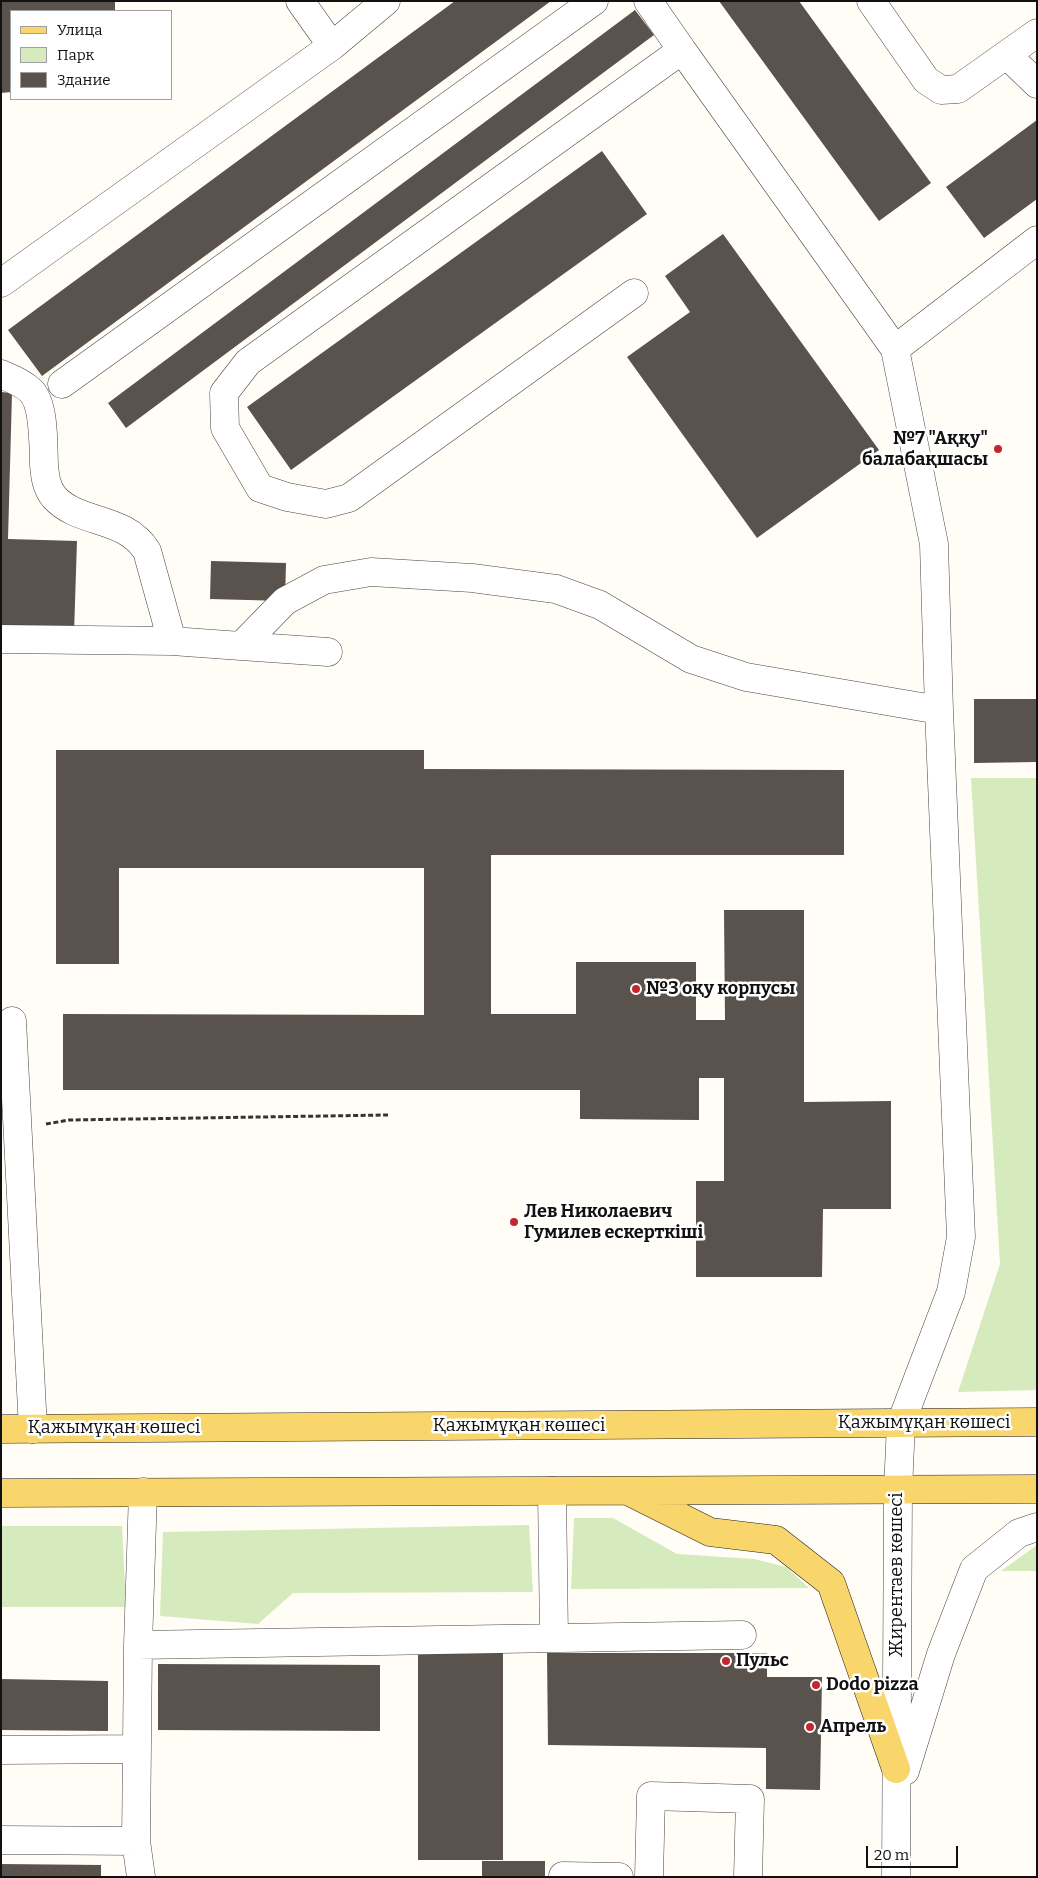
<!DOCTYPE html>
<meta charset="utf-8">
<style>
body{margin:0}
#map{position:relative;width:1038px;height:1878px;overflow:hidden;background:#fffdf5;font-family:Bitter,serif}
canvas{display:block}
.frame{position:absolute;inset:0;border:2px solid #111;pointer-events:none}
.legend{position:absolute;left:10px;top:10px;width:162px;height:90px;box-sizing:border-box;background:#fff;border:1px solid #a0a0a0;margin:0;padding:6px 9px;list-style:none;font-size:15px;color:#111}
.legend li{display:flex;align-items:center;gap:10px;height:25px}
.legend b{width:25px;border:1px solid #a0a0a0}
.scale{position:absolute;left:866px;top:1846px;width:92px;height:22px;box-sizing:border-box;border:2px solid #111;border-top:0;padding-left:6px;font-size:15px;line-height:18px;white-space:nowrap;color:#111;-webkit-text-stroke:4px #fff;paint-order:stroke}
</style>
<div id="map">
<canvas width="1038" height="1878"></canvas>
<div class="frame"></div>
<ul class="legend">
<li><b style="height:6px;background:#f9d66b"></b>Улица</li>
<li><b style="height:14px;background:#d5ebbd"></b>Парк</li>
<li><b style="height:14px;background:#5a524d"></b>Здание</li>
</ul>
<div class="scale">20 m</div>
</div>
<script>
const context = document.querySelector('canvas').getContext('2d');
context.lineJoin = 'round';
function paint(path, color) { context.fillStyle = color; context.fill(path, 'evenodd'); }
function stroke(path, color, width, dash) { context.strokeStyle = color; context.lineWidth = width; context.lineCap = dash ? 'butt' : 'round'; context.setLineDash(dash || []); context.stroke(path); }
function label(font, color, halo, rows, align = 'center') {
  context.font = font + ' Bitter,serif'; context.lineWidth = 5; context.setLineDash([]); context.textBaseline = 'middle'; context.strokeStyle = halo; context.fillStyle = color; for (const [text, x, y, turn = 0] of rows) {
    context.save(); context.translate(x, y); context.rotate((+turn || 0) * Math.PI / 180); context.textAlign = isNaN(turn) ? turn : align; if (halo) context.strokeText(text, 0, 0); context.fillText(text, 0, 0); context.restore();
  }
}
paint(new Path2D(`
 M971,778h66v612l-79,2 42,-128z
 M574,1518h39l64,36 77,5 32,8 23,21 -238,1z
 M529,1525l4,67 -240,1 -35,31 -98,-8 3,-84z
 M1,1526h121l4,81h-125z
 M1037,1545v26h-36z`), '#d5ebbd');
paint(new Path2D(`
 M1,1h114v10h-104v81l-10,1z
 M455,1h96l-509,375 -34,-46z
 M719,1h80l132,182 -52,38z
 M635,10l19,25 -528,393 -18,-25z
 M1037,120v79l-53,39 -38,-51z
 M602,151l45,63 -356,256 -44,-63z
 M723,234l156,216 -122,88 -130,-181 63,-45 -25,-36z
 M1,392l11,1 -4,146 69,2 -3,92 -73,-3z
 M211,561l75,2 -1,38 -75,-2z
 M974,699h63v63l-63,1z
 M56,750h368v19l420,1v85h-353v159h85v-52h120v58h29l-1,-110h80v192l87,-1v108h-68l-1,68h-126v-96h28v-103h-25v42l-119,-1v-29h-517v-76l361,1v-147h-305v96h-63z
 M503,1651v209h-85v-208z
 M547,1653h220v24h55l-2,113 -54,-1v-41l-218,-3z
 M158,1664l222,1v66l-222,-1z
 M1,1679l107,2v50l-107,-1z
 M482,1861h63v16h-63z
 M1,1864l100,1v12h-100z`), '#5a524d');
const minor = new Path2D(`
 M300,1l32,45
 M648,1l34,49
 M871,1l55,79 15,10 17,-1 79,-56
 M1007,55l30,29
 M1,283l331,-237 54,-45
 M634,293l-285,205 -23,6 -39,-7 -27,-9 -35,-60 -1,-35 24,-31 434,-312 213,299
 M1,374c11,5 22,9 30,17 14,14 12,54 13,74 1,11 2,22 10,32 25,28 70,18 93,54l25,90 69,5 44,-45 39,-21 47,-8 101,6 84,11 44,16 91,54 55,18 193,33
 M62,384l532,-383
 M1,639l171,2
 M241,646l87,6
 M12,1021l21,408
 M552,1491l2,147
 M143,1492l-5,153 604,-10
 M1,1750l135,-1
 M905,1771l36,-117 33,-85 45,-36 18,-6
 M1,1840l135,1 2,-196
 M136,1841l5,36
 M563,1876l56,1
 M649,1877l2,-81 99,3 -2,78
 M896,1877l2,-387 3,-67 50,-131 10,-55 -22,-527 -5,-166 -39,-195 142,-109`);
const major = new Path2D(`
 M1,1429l1036,-7
 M1,1493l1036,-4
 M632,1493l78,39 66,8 55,43 65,186`);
stroke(minor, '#444', 29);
stroke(major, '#222', 29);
stroke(new Path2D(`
 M46,1124l23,-4 319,-5`), '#333', 3, [5, 2.5]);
stroke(minor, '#fff', 28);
stroke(major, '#f9d66b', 28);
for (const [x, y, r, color] of [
 [998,449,5,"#c4262e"],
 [636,989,5,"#c4262e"],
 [514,1222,5,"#c4262e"],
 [726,1661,5,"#c4262e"],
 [816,1685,5,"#c4262e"],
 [810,1727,5,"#c4262e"]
]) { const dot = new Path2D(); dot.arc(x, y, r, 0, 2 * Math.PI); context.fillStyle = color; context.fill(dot); stroke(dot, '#fff', 2); }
label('bold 18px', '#111', '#fff', [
 ["№7 \"Аққу\"",988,439,"right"],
 ["балабақшасы",988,460,"right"],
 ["№3 оқу корпусы",646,989],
 ["Лев Николаевич",524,1212],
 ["Гумилев ескерткіші",524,1233],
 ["Пульс",736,1661],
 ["Dodo pizza",826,1685],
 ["Апрель",820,1727]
], 'left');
label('18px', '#111', '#fff', [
 ["Қажымұқан көшесі",924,1423],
 ["Қажымұқан көшесі",519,1426],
 ["Қажымұқан көшесі",114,1428],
 ["Жирентаев көшесі",897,1575,-90]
]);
</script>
